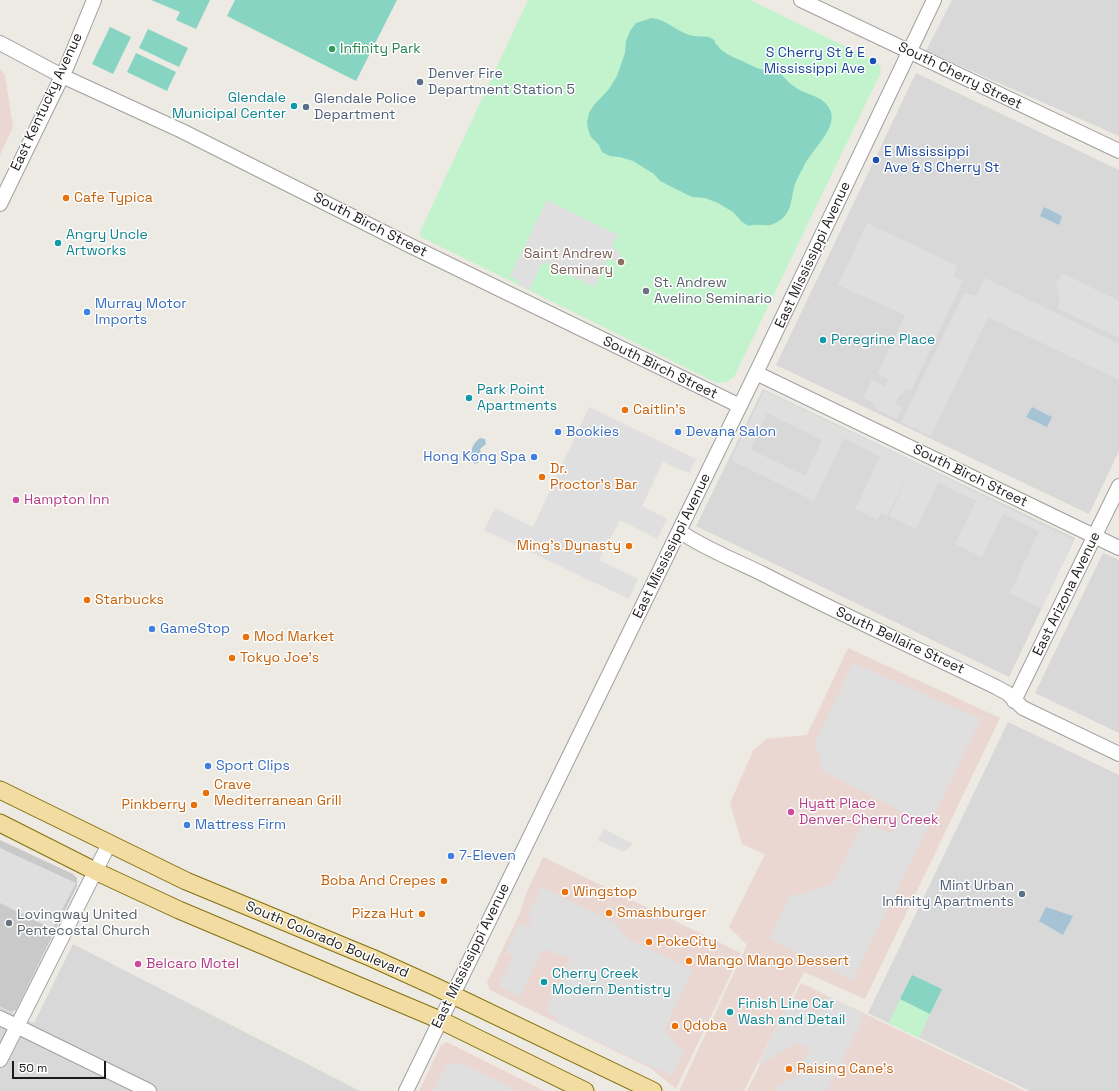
<!DOCTYPE html>
<style>
body{margin:0}
#map{position:relative;width:1119px;height:1091px;overflow:hidden;background:#eceae2;font-family:"Space Grotesk",sans-serif}
canvas{display:block}
.scale{position:absolute;left:12px;top:1061px;width:94px;height:18px;box-sizing:border-box;border:2px solid #1b1b1b;border-top:0;padding-left:5px;font-size:12px;line-height:14px;white-space:nowrap;color:#1b1b1b;-webkit-text-stroke:3px #fff;paint-order:stroke}
</style>
<div id="map">
<canvas width="1119" height="1091"></canvas>
<div class="scale">50 m</div>
</div>
<script>
const context = document.querySelector('canvas').getContext('2d');
context.lineJoin = 'round';
function paint(path, color) { context.fillStyle = color; context.fill(path, 'evenodd'); }
function stroke(path, color, width, dash) { context.strokeStyle = color; context.lineWidth = width; context.lineCap = dash ? 'butt' : 'round'; context.setLineDash(dash || []); context.stroke(path); }
function label(font, color, halo, rows, align = 'center') {
  context.font = font + ' "Space Grotesk",sans-serif'; context.lineWidth = 3; context.setLineDash([]); context.textBaseline = 'middle'; context.strokeStyle = halo; context.fillStyle = color; for (const [text, x, y, turn = 0] of rows) {
    context.save(); context.translate(x, y); context.rotate((+turn || 0) * Math.PI / 180); context.textAlign = isNaN(turn) ? turn : align; if (halo) context.strokeText(text, 0, 0); context.fillText(text, 0, 0); context.restore();
  }
}
paint(new Path2D(`
 M952,0h167v136l-193,-85z
 M916,73l203,97v281l-30,63 -313,-149z
 M763,389l312,149 -66,139 -313,-151z
 M1103,553l16,7v173l-84,-40z
 M1008,722l111,53v316h-89l-162,-78z
 M73,944l287,147h-360v-85l34,17z`), '#d9d8d8');
paint(new Path2D(`
 M0,69l5,6 8,52 -13,28z
 M848,648l152,70 -135,281 -61,-27 -60,119h-65l68,-146 -18,-18 36,-73 -23,-10 -12,-41 23,-52 13,-12 41,-4z
 M543,857l198,96 -65,136 -24,-20 -162,-79 -3,-8 33,-69 6,-19z
 M801,983l224,108h-278z
 M447,1042l98,49h-126l22,-46z`), '#ebd7d2');
paint(new Path2D(`
 M0,840l73,34 4,4v8l-61,124 -5,2 -11,-6z`), '#c9c9c9');
paint(new Path2D(`
 M528,0h222l127,62 3,5 1,5 -147,305 -8,5 -9,1 -296,-146 -1,-5z
 M900,999l30,15 -11,24 -30,-15z`), '#c2f3cd');
paint(new Path2D(`
 M151,0h59l-14,29 -20,-9 4,-8z
 M235,0h162l-41,81 -129,-65z
 M652,18c16,2 26,15 41,18 7,1 16,-1 21,4 1,1 1,4 3,5 5,7 15,12 23,15 7,3 17,9 25,10 5,0 7,-2 12,1 6,4 11,12 18,16 12,9 30,8 36,25 5,19 -21,39 -28,56 -3,5 -6,11 -8,16 -5,17 -2,32 -22,40 -6,3 -15,-1 -24,2l-7,-4 -9,-10 -15,-9 -13,-5 -13,-1 -32,-16 -6,-7 -21,-13 -13,-4 -10,-1 -8,-4 -3,-7 -8,-8 -3,-8 -1,-7 2,-9 5,-8 15,-16 8,-13 8,-23 1,-12 4,-10 6,-8z
 M110,27l21,10 -18,37 -21,-10z
 M148,29l40,19 -9,19 -40,-19z
 M136,53l40,19 -9,19 -40,-19z
 M912,975l30,14 -12,25 -30,-15z`), '#87d4c2');
paint(new Path2D(`
 M547,200l71,35 -6,11 8,8 -1,2 -3,5 -8,-3 -14,29 -49,-25 -4,3 -12,25 -11,-5 1,-4 -9,-5z
 M867,223l91,43 -5,10 10,5 -51,108 -2,2 -5,-2 -3,6 -2,-1 -5,10 8,4 -6,11 -23,-11 1,-4 -12,-6 9,-18 13,7 3,-8 -11,-5 28,-59 -67,-30z
 M1062,273l57,28v37l-62,-30 3,-8 -4,-16z
 M985,278l134,66v36l-131,-63 -57,119 -30,-14 63,-129 12,3z
 M764,391l150,71 -27,54 -6,-3 -3,7 -23,-11 25,-52 -36,-19 -30,63 -83,-41zM767,413l55,27 -17,36 -55,-27z
 M589,407l107,52 -7,14 -26,-11 -21,44 25,13 -10,20 -37,-19 -21,40 39,19 -9,20 -145,-69 11,-22 38,19z
 M914,462l159,78 -31,69 -32,-16 29,-62 -36,-17 -21,43 -27,-13 21,-43 -38,-18 -22,46 -27,-13z
 M853,663l128,56 -128,261 -84,-41 20,-42 44,-13 31,-62 27,12 12,-22 -83,-43v-14l-6,-11z
 M604,829l29,15 -9,8 -27,-12z
 M0,848l76,35 -24,46 -52,-26z
 M541,887l73,35 14,17 65,31 -29,60 20,23 -12,23 -116,-54 1,-5 -11,-5 25,-54 -29,-9 -22,48 -21,-11 14,-31 -7,-2 13,-30 9,4 4,-9 -5,-2z
 M827,996l37,19 -37,76h-51v-5l20,-9 13,-29 -12,-5 -39,22 31,-65 29,13z
 M460,1063l39,19 18,9h-84l14,-27z`), '#dfdfdf');
paint(new Path2D(`
 M1044,207l18,9 -3,9 -19,-9z
 M1032,407l20,10 -5,10 -21,-10z
 M480,438l5,1 1,5 -6,5 2,8 -1,4 -6,3 -5,-4c0,-9 3,-17 10,-22z
 M1046,907l27,9 -10,19 -24,-14z`), '#a6c3d5');
const minor = new Path2D(`
 M801,0l318,151
 M0,43l62,33 120,55 231,116 327,159
 M0,204l67,-138 27,-66
 M756,373l363,175
 M679,531c26,18 56,29 84,43 77,40 155,75 233,113l11,6 16,15 96,46
 M1014,701l105,-215
 M0,1018l149,73
 M0,1060l109,-216
 M406,1091l350,-718 178,-373`);
const major = new Path2D(`
 M0,790l186,91 186,77 64,29 217,104
 M0,823l95,48 84,39 261,110 145,71`);
stroke(minor, '#9f9f9f', 16);
stroke(major, '#84700f', 19);
stroke(minor, '#fff', 14);
stroke(major, '#f2dca1', 17);
for (const [x, y, r, color] of [
 [332,49,4,"#2e9e5b"],
 [873,61,4,"#1a4fb4"],
 [420,82,4,"#5c6f8a"],
 [294,106,4,"#0f9aa8"],
 [306,107,4,"#5c6f8a"],
 [876,160,4,"#1a4fb4"],
 [66,198,4,"#e8710a"],
 [58,243,4,"#0f9aa8"],
 [621,262,4,"#8d6e63"],
 [646,291,4,"#6b7280"],
 [87,312,4,"#3f7fe0"],
 [823,340,4,"#0f9aa8"],
 [469,398,4,"#0f9aa8"],
 [625,410,4,"#e8710a"],
 [558,432,4,"#3f7fe0"],
 [678,432,4,"#3f7fe0"],
 [534,457,4,"#3f7fe0"],
 [542,477,4,"#e8710a"],
 [16,500,4,"#d1479c"],
 [629,546,4,"#e8710a"],
 [87,600,4,"#e8710a"],
 [152,629,4,"#3f7fe0"],
 [246,637,4,"#e8710a"],
 [232,658,4,"#e8710a"],
 [208,766,4,"#3f7fe0"],
 [206,793,4,"#e8710a"],
 [194,805,4,"#e8710a"],
 [791,812,4,"#d1479c"],
 [187,825,4,"#3f7fe0"],
 [451,856,4,"#3f7fe0"],
 [444,881,4,"#e8710a"],
 [565,892,4,"#e8710a"],
 [1022,894,4,"#5c6f8a"],
 [609,913,4,"#e8710a"],
 [422,914,4,"#e8710a"],
 [9,923,4,"#6b7280"],
 [649,942,4,"#e8710a"],
 [689,961,4,"#e8710a"],
 [138,964,4,"#d1479c"],
 [544,982,4,"#0f9aa8"],
 [730,1012,4,"#0f9aa8"],
 [675,1026,4,"#e8710a"],
 [789,1069,4,"#e8710a"]
]) { const dot = new Path2D(); dot.arc(x, y, r, 0, 2 * Math.PI); context.fillStyle = color; context.fill(dot); stroke(dot, '#fff', 1.5); }
label('14px', '#27864d', '#fff', [
 ["Infinity Park",340,49]
], 'left');
label('14px', '#164399', '#fff', [
 ["S Cherry St & E",865,53],
 ["Mississippi Ave",865,69],
 ["E Mississippi",884,152,"left"],
 ["Ave & S Cherry St",884,168,"left"]
], 'right');
label('14px', '#4e5e75', '#fff', [
 ["Denver Fire",428,74],
 ["Department Station 5",428,90],
 ["Glendale Police",314,99],
 ["Department",314,115],
 ["Mint Urban",1014,886,"right"],
 ["Infinity Apartments",1014,902,"right"]
], 'left');
label('14px', '#1b1b1b', '#fff', [
 ["South Cherry Street",960,76,26],
 ["East Kentucky Avenue",47,102,-65],
 ["South Birch Street",370,225,27],
 ["East Mississippi Avenue",813,255,-65],
 ["South Birch Street",660,368,26],
 ["South Birch Street",970,476,26],
 ["East Mississippi Avenue",672,546,-64],
 ["East Arizona Avenue",1067,594,-64],
 ["South Bellaire Street",900,641,25],
 ["South Colorado Boulevard",327,940,23],
 ["East Mississippi Avenue",471,956,-64]
]);
label('14px', '#0d838f', '#fff', [
 ["Glendale",286,98,"right"],
 ["Municipal Center",286,114,"right"],
 ["Angry Uncle",66,235],
 ["Artworks",66,251],
 ["Peregrine Place",831,340],
 ["Park Point",477,390],
 ["Apartments",477,406],
 ["Cherry Creek",552,974],
 ["Modern Dentistry",552,990],
 ["Finish Line Car",738,1004],
 ["Wash and Detail",738,1020]
], 'left');
label('14px', '#c56008', '#fff', [
 ["Cafe Typica",74,198],
 ["Caitlin's",633,410],
 ["Dr.",550,469],
 ["Proctor's Bar",550,485],
 ["Ming's Dynasty",621,546,"right"],
 ["Starbucks",95,600],
 ["Mod Market",254,637],
 ["Tokyo Joe's",240,658],
 ["Crave",214,785],
 ["Mediterranean Grill",214,801],
 ["Pinkberry",186,805,"right"],
 ["Boba And Crepes",436,881,"right"],
 ["Wingstop",573,892],
 ["Smashburger",617,913],
 ["Pizza Hut",414,914,"right"],
 ["PokeCity",657,942],
 ["Mango Mango Dessert",697,961],
 ["Qdoba",683,1026],
 ["Raising Cane's",797,1069]
], 'left');
label('14px', '#785e54', '#fff', [
 ["Saint Andrew",613,254],
 ["Seminary",613,270]
], 'right');
label('14px', '#5b616d', '#fff', [
 ["St. Andrew",654,283],
 ["Avelino Seminario",654,299],
 ["Lovingway United",17,915],
 ["Pentecostal Church",17,931]
], 'left');
label('14px', '#366cbe', '#fff', [
 ["Murray Motor",95,304],
 ["Imports",95,320],
 ["Bookies",566,432],
 ["Devana Salon",686,432],
 ["Hong Kong Spa",526,457,"right"],
 ["GameStop",160,629],
 ["Sport Clips",216,766],
 ["Mattress Firm",195,825],
 ["7-Eleven",459,856]
], 'left');
label('14px', '#b23c85', '#fff', [
 ["Hampton Inn",24,500],
 ["Hyatt Place",799,804],
 ["Denver-Cherry Creek",799,820],
 ["Belcaro Motel",146,964]
], 'left');
</script>
